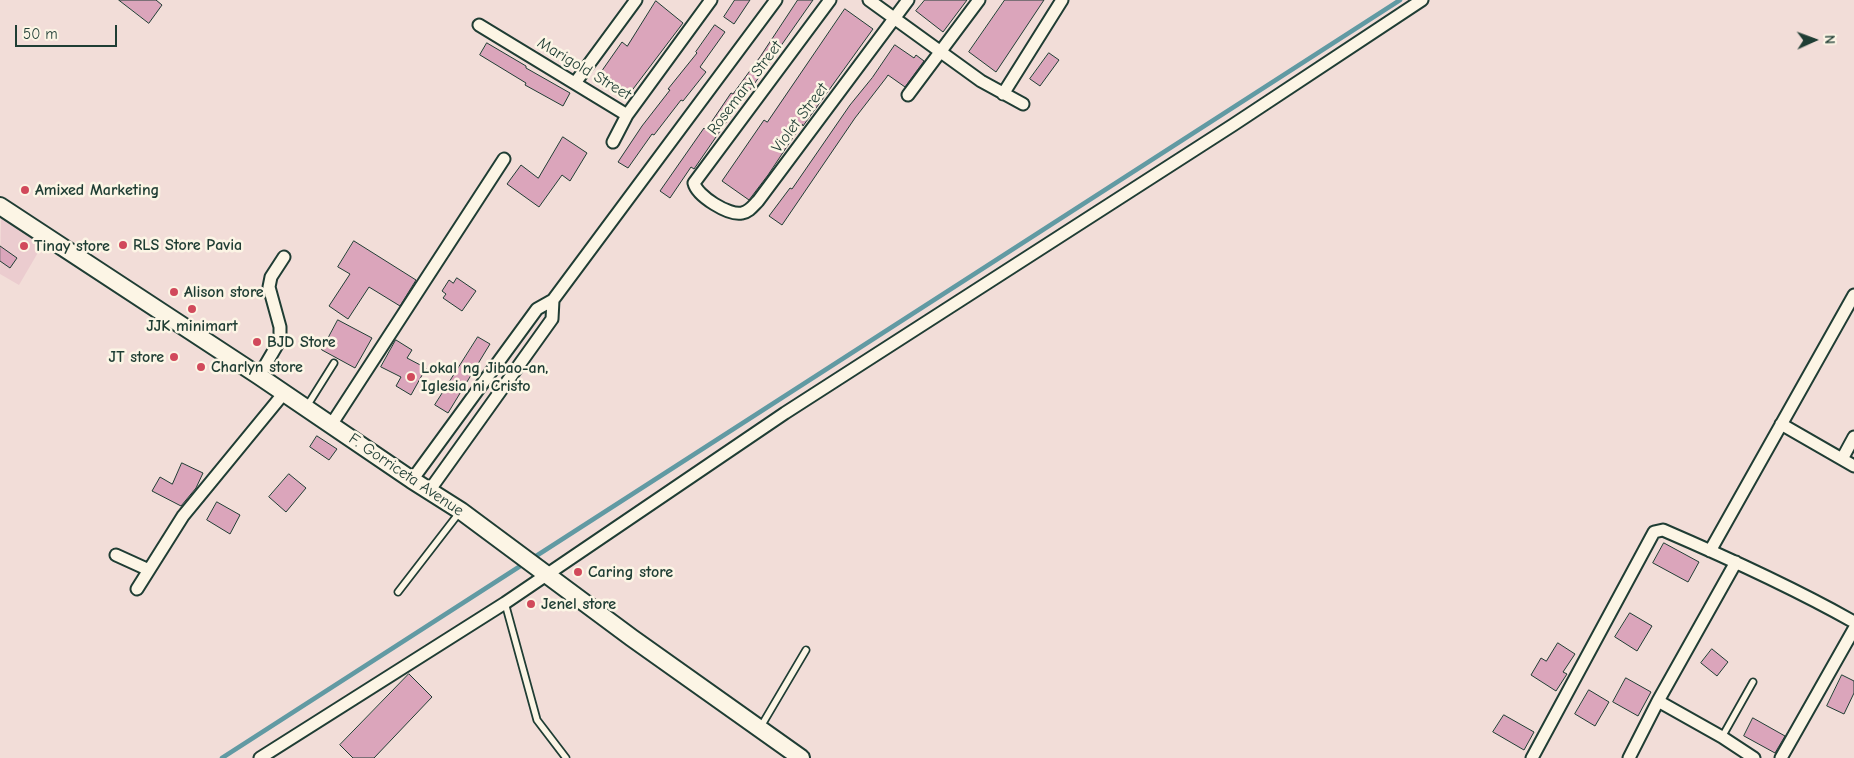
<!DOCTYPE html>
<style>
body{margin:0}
#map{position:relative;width:1854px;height:758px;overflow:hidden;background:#f2ddd8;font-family:"Comic Neue",sans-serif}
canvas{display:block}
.north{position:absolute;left:1789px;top:15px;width:50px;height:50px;-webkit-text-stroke:4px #fcf5e5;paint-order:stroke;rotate:88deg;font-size:14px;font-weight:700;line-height:20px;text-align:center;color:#1f3d34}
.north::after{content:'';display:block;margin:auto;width:18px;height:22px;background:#1f3d34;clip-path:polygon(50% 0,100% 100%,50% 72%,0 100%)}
.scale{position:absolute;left:15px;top:25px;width:102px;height:22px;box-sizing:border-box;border:2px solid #1f3d34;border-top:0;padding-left:6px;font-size:15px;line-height:18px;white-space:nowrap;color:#1f3d34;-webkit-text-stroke:4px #fcf5e5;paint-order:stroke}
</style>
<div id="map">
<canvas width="1854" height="758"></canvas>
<div class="north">N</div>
<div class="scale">50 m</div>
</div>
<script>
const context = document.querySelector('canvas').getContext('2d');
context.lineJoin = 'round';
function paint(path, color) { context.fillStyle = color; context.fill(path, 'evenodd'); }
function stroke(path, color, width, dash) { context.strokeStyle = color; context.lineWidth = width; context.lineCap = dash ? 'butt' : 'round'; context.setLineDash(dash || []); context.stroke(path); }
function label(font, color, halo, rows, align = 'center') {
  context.font = font + ' "Comic Neue",sans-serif'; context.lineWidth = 5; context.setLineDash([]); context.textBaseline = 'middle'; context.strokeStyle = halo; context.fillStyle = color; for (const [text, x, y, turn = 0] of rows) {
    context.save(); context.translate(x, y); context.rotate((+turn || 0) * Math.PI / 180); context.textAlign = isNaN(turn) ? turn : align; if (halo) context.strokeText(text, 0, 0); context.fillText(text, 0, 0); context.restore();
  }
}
paint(new Path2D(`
 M1,219l42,25 -24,41 -19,-11z`), '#ebcccf');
stroke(new Path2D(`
 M533,558l867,-558
 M222,758l303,-195`), '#619aa3', 4.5);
const building = new Path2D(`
 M119,0h37l6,5 -13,18z
 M735,0h15l-16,24 -10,-7z
 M798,0h15l-63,90 -1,-1 -55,80 -3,-2 -21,31 -10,-7 44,-63 2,2 25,-37 2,1 27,-37z
 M925,0h42l-24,32 -27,-21z
 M1005,0h39l-48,72 -27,-20z
 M656,1l27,22 -53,70 -29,-21 21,-30 5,4z
 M845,9l28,20 -70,97 -1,-2 -34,51 -19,25 -27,-19 42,-61 3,2z
 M715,25l10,7 -25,35 6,5 -23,29 -2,-1 -27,35 -2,-1 -24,34 -10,-6 24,-36 28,-36 -2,-1 29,-36 -1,-1z
 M487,43l39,23v2l44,25 -7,13 -38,-21 1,-2 -46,-28z
 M895,45l19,13 2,-3 8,6 -19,26 -17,-12 -2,3 -31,40 -73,107 -13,-9 21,-28 2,1 58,-84 22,-27z
 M1049,53l10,7 -19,26 -10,-7z
 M563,137l24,16 -17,28 -8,-6 -23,32 -32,-23 14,-19 17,13z
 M354,241l62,39 -16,26 -31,-19 -21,32 -19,-13 21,-32 -12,-7z
 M0,246l17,12 -7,10 -10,-7z
 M457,278l19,13 -14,20 -19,-13 3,-4 -4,-3 7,-11 4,3z
 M338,320l34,18 -17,30 -33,-18z
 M478,337l12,7 -42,69 -13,-8z
 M396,340l16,10 -5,8 19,10 -15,27 -15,-9 5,-9 -20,-10z
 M317,436l20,13 -8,11 -19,-13z
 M182,463l21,10 -7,15 -15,18 -29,-15 8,-14 12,7z
 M289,474l17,14 -20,24 -17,-15z
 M217,502l23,13 -10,19 -23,-14z
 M1664,543l35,19 -11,20 -35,-19z
 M1630,613l22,13 -15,25 -22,-14z
 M1558,643l17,11 -12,18 4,2 -11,17 -25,-16 10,-17 5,3z
 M1712,649l16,13 -11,14 -16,-13z
 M409,674l23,23 -58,61h-21l-13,-13z
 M1842,675l12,6v12l-10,21 -17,-8z
 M1626,678l25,14 -13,24 -25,-14z
 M1589,690l20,12 -14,24 -20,-12z
 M1504,715l30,17 -10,18 -31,-18z
 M1753,718l32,18 -10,17 -31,-17z`);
paint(building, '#dba5bb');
stroke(building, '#1f3d34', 1);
const service = new Path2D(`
 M307,406l27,-43
 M398,592l61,-79
 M505,603l32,117 29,38
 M760,728l46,-78
 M1722,737l31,-55`);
const minor = new Path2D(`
 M830,0l-136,183c3,13 35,33 48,30 7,-1 11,-7 16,-12l150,-201
 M869,0l112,81 42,23
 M479,25l148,90 84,-115
 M575,83l61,-83
 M1003,94l59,-94
 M908,95l71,-95
 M613,142l14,-27
 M259,376l21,-36v-13l-11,-40 2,-10 13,-20
 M1781,424l73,42
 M331,425l173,-266
 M1842,459l12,-22
 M412,480l125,-171 16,-9 223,-300
 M429,491l123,-172 1,-19
 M1710,551l144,-256
 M116,555l33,15
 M137,589l46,-73 101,-123
 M1658,701l64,36 32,21
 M260,758l245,-155 280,-190 448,-288 189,-125
 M1532,758l122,-226 9,-2c65,28 129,57 191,92
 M1629,758l29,-57 78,-139
 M1781,758l73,-129`);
const secondary = new Path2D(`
 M0,206l259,170 153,104 49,31 171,127 169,120`);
stroke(service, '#1f3d34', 9);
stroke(minor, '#1f3d34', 15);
stroke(secondary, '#1f3d34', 20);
stroke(service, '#fcf5e5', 5.5);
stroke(minor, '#fcf5e5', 11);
stroke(secondary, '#fcf5e5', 16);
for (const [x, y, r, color] of [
 [25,190,5,"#d1495b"],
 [123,245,5,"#d1495b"],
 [24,246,5,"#d1495b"],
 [174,292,5,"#d1495b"],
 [192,309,5,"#d1495b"],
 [257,342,5,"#d1495b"],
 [174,357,5,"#d1495b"],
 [201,367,5,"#d1495b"],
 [411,377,5,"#d1495b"],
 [578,572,5,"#d1495b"],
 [531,604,5,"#d1495b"]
]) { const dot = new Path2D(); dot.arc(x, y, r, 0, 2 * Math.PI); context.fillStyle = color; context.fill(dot); stroke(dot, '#fcf5e5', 2); }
label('16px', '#1f3d34', '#fcf5e5', [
 ["Marigold Street",584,69,31],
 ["Rosemary Street",745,88,-53],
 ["Violet Street",800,118,-53],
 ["F. Gorriceta Avenue",406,475,34]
]);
label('bold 16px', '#1f3d34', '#fcf5e5', [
 ["Amixed Marketing",35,190],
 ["RLS Store Pavia",133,245],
 ["Tinay store",34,246],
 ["Alison store",184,292],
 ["JJK minimart",192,326,"center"],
 ["BJD Store",267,342],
 ["JT store",164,357,"right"],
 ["Charlyn store",211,367],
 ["Lokal ng Jibao-an,",421,368],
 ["Iglesia ni Cristo",421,386],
 ["Caring store",588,572],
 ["Jenel store",541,604]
], 'left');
</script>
